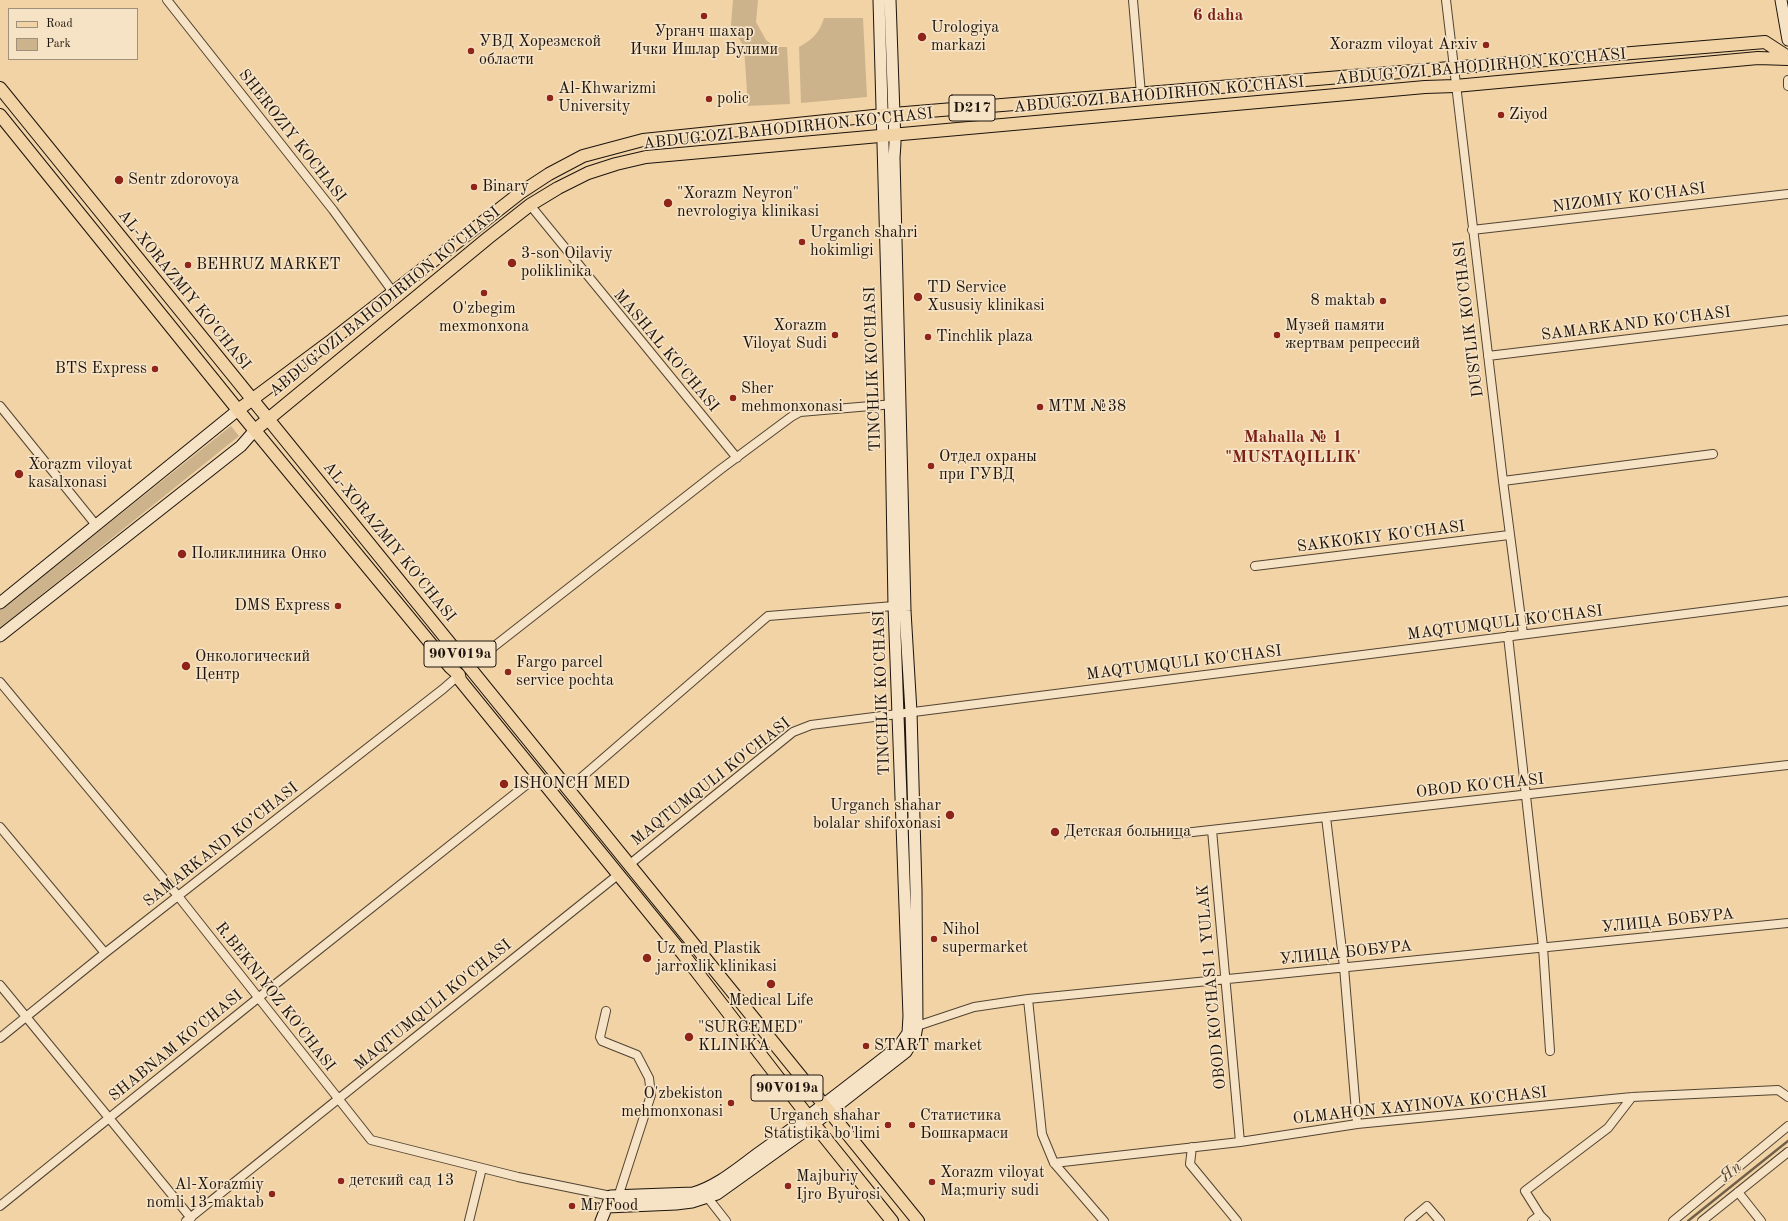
<!DOCTYPE html>
<meta charset="utf-8">
<style>
body{margin:0}
#map{position:relative;width:1788px;height:1221px;overflow:hidden;background:#f1d3a5;font-family:"Old Standard TT",serif}
canvas{display:block}
.legend{position:absolute;left:8px;top:8px;width:130px;height:52px;box-sizing:border-box;background:#f6e2c4;border:1px solid #9f907b;margin:0;padding:5px 7px;list-style:none;font-size:12px;color:#1d140d}
.legend li{display:flex;align-items:center;gap:8px;height:20px}
.legend b{width:20px;border:1px solid #9f907b}
</style>
<div id="map">
<canvas width="1788" height="1221"></canvas>
<ul class="legend">
<li><b style="height:5px;background:#f1d3a5"></b>Road</li>
<li><b style="height:11px;background:#cdb38b"></b>Park</li>
</ul>
</div>
<script>
const context = document.querySelector('canvas').getContext('2d');
context.lineJoin = 'round';
function paint(path, color) { context.fillStyle = color; context.fill(path, 'evenodd'); }
function stroke(path, color, width, dash) { context.strokeStyle = color; context.lineWidth = width; context.lineCap = dash ? 'butt' : 'round'; context.setLineDash(dash || []); context.stroke(path); }
function label(font, color, halo, rows, align = 'center') {
  context.font = font + ' "Old Standard TT",serif'; context.lineWidth = 3.5; context.setLineDash([]); context.textBaseline = 'middle'; context.strokeStyle = halo; context.fillStyle = color; for (const [text, x, y, turn = 0] of rows) {
    context.save(); context.translate(x, y); context.rotate((+turn || 0) * Math.PI / 180); context.textAlign = isNaN(turn) ? turn : align; if (halo) context.strokeText(text, 0, 0); context.fillText(text, 0, 0); context.restore();
  }
}
paint(new Path2D(`
 M733,0h25l-2,22 10,18 9,7h12l3,57 -42,2 -4,-59 -13,-22z
 M824,18h39l4,79 -66,6 -2,-56c13,-7 21,-15 25,-29z
 M231,426l8,10 -239,192v-18z`), '#cdb38b');
stroke(new Path2D(`
 M1688,1221l100,-80`), '#716049', 2.5);
const minor = new Path2D(`
 M167,0l166,210 60,82
 M1133,0l8,94
 M1446,0l57,481 20,153
 M1788,80v6
 M530,205l207,253
 M1472,230l316,-36
 M1488,356l300,-36
 M0,406l96,119
 M1503,481l210,-27
 M1255,566l254,-31
 M1508,636l35,311 7,104
 M469,666l252,-197 70,-52 9,-5 94,-8
 M0,682l178,214 193,244 147,37 93,19
 M568,789l200,-173 126,-10
 M1326,817l18,150 13,157
 M0,827l105,126
 M1212,830l28,312
 M1175,834l613,-69
 M630,864l163,-132 18,-7 977,-124
 M0,985l191,233
 M1028,999l14,135 12,29 50,58
 M606,1011l-6,26 2,4 35,14 12,23 2,17 -33,102
 M912,1026h5l57,-19 54,-8 760,-76
 M0,1038l105,-85 338,-264 16,-14
 M1192,1147l-2,17 47,57
 M1054,1163l186,-21 117,-18 275,-27 146,-7 10,7
 M1738,1192l23,29
 M708,1198l18,23
 M0,1206l258,-208 268,-213 15,-4
 M186,1221l433,-347
 M469,1221l13,-53
 M1409,1221l18,-15 13,15
 M1532,1221l8,-6
 M1546,1221l-6,-6 -15,-24 83,-63 24,-31
 M1673,1221l115,-95
 M1702,1221l86,-69`);
const secondary = new Path2D(`
 M1781,0l7,40
 M0,603l238,-193
 M0,636l241,-190 14,-16
 M607,1207l69,-3 16,-2 25,-8 88,-63 101,-79 9,-15 2,-11 -1,-136 -5,-178 -6,-101 -11,-453 1,-15 -5,-143
 M601,1221l10,-25 82,-3c25,-7 46,-26 67,-41 47,-34 93,-70 139,-106l9,-13 1,-17 -15,-410 -3,-175 -12,-431`);
const primary = new Path2D(`
 M0,88l918,1133
 M0,115l238,295 212,257 9,8 1,5 223,274 131,170 78,97
 M238,410l94,-70 188,-147 29,-19 34,-18 60,-16 250,-26 872,-72 23,15
 M255,430l233,-192 42,-33 28,-17 30,-15 28,-9 30,-7c260,-24 520,-46 779,-70l30,-1 303,-28 30,1`);
stroke(minor, '#524433', 10);
stroke(secondary, '#1d140d', 13);
stroke(primary, '#1d140d', 14);
stroke(minor, '#f6e2c4', 8);
stroke(secondary, '#f6e2c4', 11);
stroke(primary, '#f1d3a5', 12);
for (const [x, y, r, color] of [
 [704,16,4,"#8f2418"],
 [922,37,5,"#8f2418"],
 [1486,45,4,"#8f2418"],
 [471,51,4,"#8f2418"],
 [550,98,4,"#8f2418"],
 [709,99,4,"#8f2418"],
 [1501,115,4,"#8f2418"],
 [119,180,5,"#8f2418"],
 [474,187,4,"#8f2418"],
 [668,203,5,"#8f2418"],
 [802,242,4,"#8f2418"],
 [512,263,5,"#8f2418"],
 [188,265,4,"#8f2418"],
 [484,293,4,"#8f2418"],
 [918,297,5,"#8f2418"],
 [1383,301,4,"#8f2418"],
 [835,335,4,"#8f2418"],
 [1277,335,4,"#8f2418"],
 [928,337,4,"#8f2418"],
 [155,369,4,"#8f2418"],
 [733,398,4,"#8f2418"],
 [1040,407,4,"#8f2418"],
 [931,466,4,"#8f2418"],
 [19,474,5,"#8f2418"],
 [182,554,5,"#8f2418"],
 [338,606,4,"#8f2418"],
 [186,666,5,"#8f2418"],
 [508,672,4,"#8f2418"],
 [504,784,5,"#8f2418"],
 [950,815,5,"#8f2418"],
 [1055,832,5,"#8f2418"],
 [934,939,4,"#8f2418"],
 [647,958,5,"#8f2418"],
 [771,984,5,"#8f2418"],
 [689,1037,5,"#8f2418"],
 [866,1046,4,"#8f2418"],
 [731,1103,4,"#8f2418"],
 [888,1125,4,"#8f2418"],
 [912,1125,4,"#8f2418"],
 [341,1181,4,"#8f2418"],
 [932,1182,4,"#8f2418"],
 [788,1186,4,"#8f2418"],
 [272,1194,4,"#8f2418"],
 [572,1206,4,"#8f2418"]
]) { const dot = new Path2D(); dot.arc(x, y, r, 0, 2 * Math.PI); context.fillStyle = color; context.fill(dot); stroke(dot, '#f6e2c4', 1.5); }
for (const [x, y, w] of [
 [972,108,46],
 [460,654,72],
 [787,1088,72]
]) { const box = new Path2D(); box.roundRect(x - w / 2, y - 13, w, 26, 3); context.fillStyle = '#f6e2c4'; context.fill(box); stroke(box, '#1d140d', 1); }
label('bold 15px', '#1d140d', null, [
 ["D217",972,108],
 ["90V019a",460,654],
 ["90V019a",787,1088]
]);
label('16px', '#1d140d', '#f6e2c4', [
 ["Urologiya",931,28],
 ["markazi",931,46],
 ["Урганч шахар",704,32,"center"],
 ["Ички Ишлар Булими",704,50,"center"],
 ["УВД Хорезмской",479,42],
 ["области",479,60],
 ["Xorazm viloyat Arxiv",1478,45,"right"],
 ["Al-Khwarizmi",558,89],
 ["University",558,107],
 ["polic",717,99],
 ["Ziyod",1509,115],
 ["Sentr zdorovoya",128,180],
 ["Binary",482,187],
 ["\"Xorazm Neyron\"",677,194],
 ["nevrologiya klinikasi",677,212],
 ["Urganch shahri",810,233],
 ["hokimligi",810,251],
 ["3-son Oilaviy",521,254],
 ["poliklinika",521,272],
 ["BEHRUZ MARKET",196,265],
 ["TD Service",927,288],
 ["Xususiy klinikasi",927,306],
 ["8 maktab",1375,301,"right"],
 ["O'zbegim",484,309,"center"],
 ["mexmonxona",484,327,"center"],
 ["Xorazm",827,326,"right"],
 ["Viloyat Sudi",827,344,"right"],
 ["Музей памяти",1285,326],
 ["жертвам репрессий",1285,344],
 ["Tinchlik plaza",936,337],
 ["BTS Express",147,369,"right"],
 ["Sher",741,389],
 ["mehmonxonasi",741,407],
 ["МТМ №38",1048,407],
 ["Отдел охраны",939,457],
 ["при ГУВД",939,475],
 ["Xorazm viloyat",28,465],
 ["kasalxonasi",28,483],
 ["Поликлиника Онко",191,554],
 ["DMS Express",330,606,"right"],
 ["Онкологический",195,657],
 ["Центр",195,675],
 ["Fargo parcel",516,663],
 ["service pochta",516,681],
 ["ISHONCH MED",513,784],
 ["Urganch shahar",941,806,"right"],
 ["bolalar shifoxonasi",941,824,"right"],
 ["Детская больница",1064,832],
 ["Nihol",942,930],
 ["supermarket",942,948],
 ["Uz med Plastik",656,949],
 ["jarroxlik klinikasi",656,967],
 ["Medical Life",771,1001,"center"],
 ["\"SURGEMED\"",698,1028],
 ["KLINIKA",698,1046],
 ["START market",874,1046],
 ["O'zbekiston",723,1094,"right"],
 ["mehmonxonasi",723,1112,"right"],
 ["Urganch shahar",880,1116,"right"],
 ["Statistika bo'limi",880,1134,"right"],
 ["Статистика",920,1116],
 ["Бошкармаси",920,1134],
 ["Xorazm viloyat",940,1173],
 ["Ma;muriy sudi",940,1191],
 ["Majburiy",796,1177],
 ["Ijro Byurosi",796,1195],
 ["детский сад 13",349,1181],
 ["Аl-Xоrаzmiy",264,1185,"right"],
 ["nоmli 13-mаktаb",264,1203,"right"],
 ["Mr Food",580,1206]
], 'left');
label('16px', '#1d140d', '#f6e2c4', [
 ["ABDUG’OZI BAHODIRHON KO’CHASI",1481,67,-5],
 ["ABDUG’OZI BAHODIRHON KO’CHASI",1159,95,-5],
 ["ABDUG’OZI BAHODIRHON KO’CHASI",788,129,-6],
 ["SHEROZIY KOCHASI",292,136,52],
 ["NIZOMIY KO'CHASI",1629,198,-7],
 ["AL-XORAZMIY KO’CHASI",184,290,51],
 ["ABDUG’OZI BAHODIRHON KO’CHASI",385,302,-39],
 ["DUSTLIK KO'CHASI",1469,319,-97],
 ["SAMARKAND KO'CHASI",1636,324,-7],
 ["MASHAL KO'CHASI",666,351,50],
 ["TINCHLIK KO'CHASI",873,369,-92],
 ["SAKKOKIY KO'CHASI",1381,537,-7],
 ["AL-XORAZMIY KO’CHASI",389,542,51],
 ["MAQTUMQULI KO'CHASI",1505,623,-7],
 ["MAQTUMQULI KO'CHASI",1184,663,-7],
 ["TINCHLIK KO'CHASI",882,693,-92],
 ["MAQTUMQULI KO'CHASI",711,782,-38],
 ["OBOD KO'CHASI",1480,786,-6],
 ["SAMARKAND KO’CHASI",221,845,-38],
 ["УЛИЦА БОБУРА",1668,921,-6],
 ["УЛИЦА БОБУРА",1346,953,-6],
 ["OBOD KO'CHASI 1 YULAK",1212,987,-95],
 ["R.BEKNIYOZ KO'CHASI",275,997,52],
 ["MAQTUMQULI KO'CHASI",433,1005,-39],
 ["SHABNAM KO’CHASI",176,1046,-39],
 ["OLMAHON XAYINOVA KO'CHASI",1420,1106,-6]
]);
label('bold 17px', '#7a1f14', '#f6e2c4', [
 ["6 daha",1218,16],
 ["Mahalla № 1",1293,438],
 ["\"MUSTAQILLIK'",1293,458]
]);
label('italic 17px', '#554635', '#f6e2c4', [
 ["Яп",1731,1172,-39]
]);
</script>
